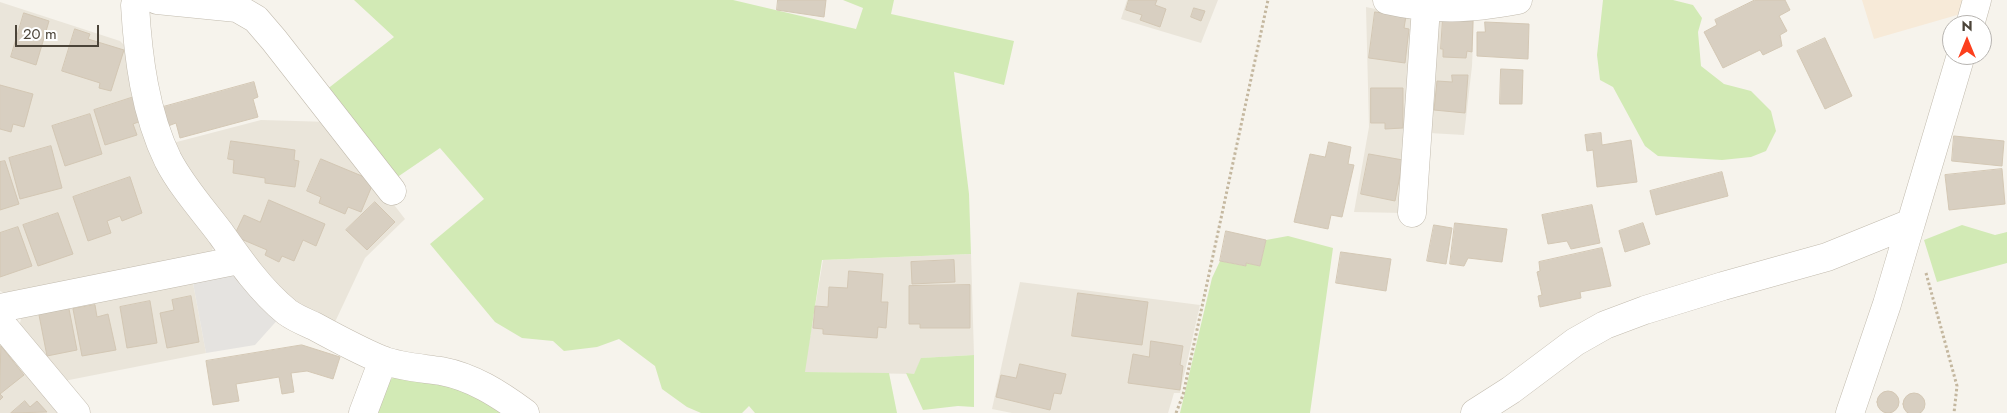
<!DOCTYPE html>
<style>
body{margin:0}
#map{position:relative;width:2007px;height:413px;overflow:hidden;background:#f6f3ec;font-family:Jost,sans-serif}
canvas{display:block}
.north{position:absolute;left:1942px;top:15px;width:50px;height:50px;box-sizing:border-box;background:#fff;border:1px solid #b7b4b0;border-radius:50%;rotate:0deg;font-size:14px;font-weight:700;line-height:20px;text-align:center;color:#4b4439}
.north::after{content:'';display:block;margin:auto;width:18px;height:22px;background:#fc3f1d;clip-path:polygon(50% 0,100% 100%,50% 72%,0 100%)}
.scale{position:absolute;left:15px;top:25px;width:84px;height:22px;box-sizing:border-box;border:2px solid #4b4439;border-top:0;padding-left:6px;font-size:15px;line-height:18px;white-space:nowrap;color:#4b4439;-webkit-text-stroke:4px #fff;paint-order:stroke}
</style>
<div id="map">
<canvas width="2007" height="413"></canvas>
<div class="north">N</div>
<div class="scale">20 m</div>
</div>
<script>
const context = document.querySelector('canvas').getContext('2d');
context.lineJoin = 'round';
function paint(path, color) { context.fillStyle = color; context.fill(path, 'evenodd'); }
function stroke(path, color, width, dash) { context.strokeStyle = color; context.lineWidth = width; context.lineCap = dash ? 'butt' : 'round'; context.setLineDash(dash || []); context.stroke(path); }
paint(new Path2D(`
 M1127,0h91l-17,43 -80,-24z
 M0,2l120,39 8,8 87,193 -4,11 -207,40 -4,-2z
 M1366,7l42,9 7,9 -12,188 -49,-1 15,-85z
 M1474,15l-2,51 -8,69 -35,-2 8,-109 8,-8z
 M261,120l69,2 75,97 -40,39 -30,64 -41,-20 -52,-59 -73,-99z
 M971,254l3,101 -52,3 -8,16 -110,-2 19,-112z
 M1020,282l180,23 -20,88h-6l-6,20h-156l-20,-4z
 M193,283l13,70 -142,28 -45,-54 3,-12z
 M0,342l59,71h-59z`), '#eae5da');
paint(new Path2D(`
 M1862,0h104l-2,13 -90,26z`), '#f7ead8');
paint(new Path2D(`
 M354,0h379l123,29 7,-21 -20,-8h51l-3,14 123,27 -10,44 -50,-13 15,122 2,60 -149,6 -17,112 84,1 8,40h-142l-6,-7 -7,7h-41l-14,-6 -25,-18 -7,-23 -36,-27 -22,8 -33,4 -11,-10 -31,-3 -27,-16 -65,-78 54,-45 -44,-51 -44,30 -70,-88 68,-53z
 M1603,0h70l20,5 9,13 -4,14 3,34 23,18 27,7 20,20 5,20 -10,20 -15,6 -29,3 -64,-4 -13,-10 -32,-59 -13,-7 -3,-25z
 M1962,225l33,10 12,-3v31l-70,19 -13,-42z
 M1288,236l45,12 -23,165h-130l32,-135 8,-17 25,5 1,-3 14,3 6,-26z
 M974,355v52l-16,-1 -35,4 -17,-37 8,1 7,-16z
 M395,376l48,4 66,33h-134l12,-30z`), '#d2eab5');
paint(new Path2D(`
 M235,275l46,41 -26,29 -49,8 -13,-70z`), '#e5e3e0');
const building = new Path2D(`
 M778,0h48l-2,17 -47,-7z
 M1129,0h28l-2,5 11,4 -6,18 -20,-7 2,-5 -16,-5z
 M1755,0h30l5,10 -11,6 8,15 -7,4 2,11 -19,9 -3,-5 -37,18 -19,-36 13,-7 -2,-5z
 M1194,8l11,3 -4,10 -10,-4z
 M1375,12l31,4 -2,12 5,1 -4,34 -36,-5z
 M24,13l25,8 -13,44 -25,-8z
 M1443,19l30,2 -1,31 -5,-1 -1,7 -23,-1v-8h-2z
 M1485,22l44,2 -1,35 -51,-3v-24h8z
 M75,29l15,5 -2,5 36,11 -13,41 -12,-3 1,-5 -38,-12z
 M1825,38l27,58 -27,13 -28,-58z
 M1501,69l22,1 -1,34h-22z
 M1452,75h16l-3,38 -31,-3 3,-29 15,1z
 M254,82l4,15 -5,2 5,18 -78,21 -4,-15 -8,3 -5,-19z
 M0,85l33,9 -9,33 -11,-3 -2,8 -11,-3z
 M1371,88h32v40l-18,1v-6h-14z
 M134,97l7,24 -8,3 4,11 -32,10 -11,-35z
 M90,114l12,40 -37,12 -13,-40z
 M1601,133l1,12 29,-5 6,42 -40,5 -4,-37 -6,1 -2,-16z
 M1954,136l50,5 -2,25 -50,-5z
 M231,141l64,9 -1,10 5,1 -4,26 -30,-4v-5l-32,-5 1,-13 -6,-1z
 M1329,142l22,5 -3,17 6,1 -12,52 -11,-2 -3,14 -34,-7 16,-68 15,3z
 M51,146l11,42 -42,11 -11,-41z
 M1369,154l34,6 -8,41 -34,-7z
 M321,159l53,22 -13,31 -13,-5 -3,7 -26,-11 2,-6 -14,-6z
 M5,161l14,43 -19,6v-48z
 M2002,169l3,35 -56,6 -4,-35z
 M1722,172l6,24 -72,19 -6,-24z
 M130,177l12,36 -20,8 -2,-5 -13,5 4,12 -23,8 -15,-44z
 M269,200l56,24 -9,22 -13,-6 -9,21 -12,-5 -3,6 -14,-7 2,-5 -33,-14 10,-21 16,7z
 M375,202l20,20 -28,28 -21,-20z
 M1592,205l8,38 -29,6 -4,-8 -19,3 -6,-29z
 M58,213l15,41 -35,12 -15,-41z
 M1455,223l52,6 -5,33 -34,-4 -4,8 -14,-2z
 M1643,223l7,21 -25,8 -6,-21z
 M1434,225l18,3 -6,36 -19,-3z
 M18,227l14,39 -32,11v-44z
 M1226,231l40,9 -6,26 -14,-3v3l-26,-5z
 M1602,248l9,38 -31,6 1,6 -41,9 -2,-11 4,-1 -5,-23 3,-1 -1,-9z
 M1341,252l50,7 -5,32 -50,-8z
 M954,260l1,22 -43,2 -1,-22z
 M849,271l34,3 -2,28h7l-2,26 -8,-1 -1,11 -54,-4v-5l-10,-1 2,-22 13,1 1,-20 18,1z
 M970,285v43h-50v-4h-11v-38z
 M1078,293l70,9 -6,43 -70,-9z
 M191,296l8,46 -32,6 -7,-35 14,-3 -2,-10z
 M150,301l7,42 -30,5 -7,-41z
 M95,305l2,12 11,-3 8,36 -34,6 -9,-47z
 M69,309l8,41 -30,6 -8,-41z
 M1151,341l32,5 -3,19 3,1 -3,24 -52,-7 5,-29 16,3z
 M302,345l38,12 -7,22 -26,-8 -16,2 3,19 -12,2 -3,-17 -43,7 3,17 -26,4 -7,-44z
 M1,346l23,29 -24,19 3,3 -3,3z
 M1020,364l46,10 -5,20 -7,-1 -4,17 -54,-13 5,-22 15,3z
 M1877 402a11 11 0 1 1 22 0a11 11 0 1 1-22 0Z
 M1903 404a11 11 0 1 1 22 0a11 11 0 1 1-22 0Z
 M25,401l5,6 7,-6 10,11 -36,1z`);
paint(building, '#d8cfc1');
stroke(building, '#d3c7b4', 1);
const minor = new Path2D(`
 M137,0l-2,5c3,52 10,108 33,155 14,27 35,50 53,74 19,27 40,57 66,78 8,6 18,10 27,14 22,12 44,24 68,34 19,7 39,8 59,11 32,6 58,23 84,42
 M157,0l80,8 19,11 18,21 118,151
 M1387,0c49,11 82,9 131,0
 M1970,25l7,-25
 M1412,213l14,-206
 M0,308l239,-48
 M0,322l76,91
 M363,413l20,-53
 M1475,413l36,-23 64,-48 30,-17 40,-15 78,-24 104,-29 84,-34 50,-168
 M1850,413l37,-109 24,-81`);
stroke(minor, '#c2bbae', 29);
stroke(new Path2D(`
 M1926,273l31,113 -3,27
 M1176,413l7,-18 85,-395`), '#c4b79f', 3, [2.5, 2.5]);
stroke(minor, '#fff', 28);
</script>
